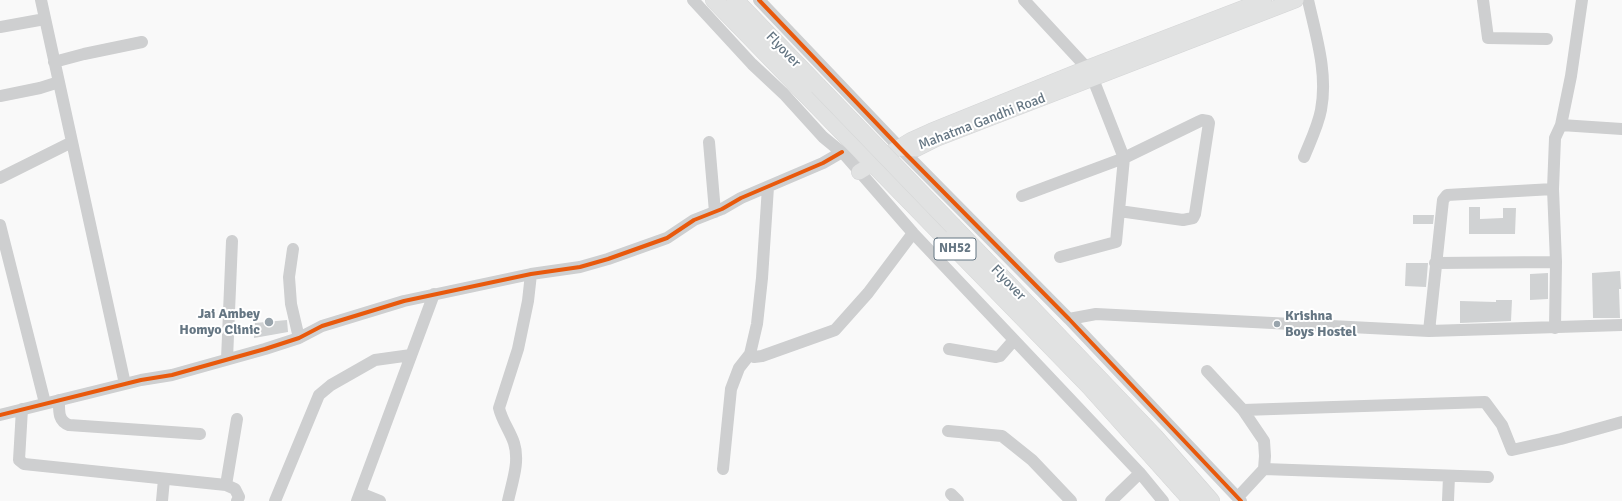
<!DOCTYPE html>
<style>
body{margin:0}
canvas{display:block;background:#f9f9f9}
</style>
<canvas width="1622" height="501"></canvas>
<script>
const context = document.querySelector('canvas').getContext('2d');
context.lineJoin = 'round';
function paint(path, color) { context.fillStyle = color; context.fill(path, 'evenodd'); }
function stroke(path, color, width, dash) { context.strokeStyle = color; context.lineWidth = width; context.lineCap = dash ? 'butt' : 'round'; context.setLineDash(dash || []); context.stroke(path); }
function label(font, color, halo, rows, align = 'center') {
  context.font = font + ' Signika,sans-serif'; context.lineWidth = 4; context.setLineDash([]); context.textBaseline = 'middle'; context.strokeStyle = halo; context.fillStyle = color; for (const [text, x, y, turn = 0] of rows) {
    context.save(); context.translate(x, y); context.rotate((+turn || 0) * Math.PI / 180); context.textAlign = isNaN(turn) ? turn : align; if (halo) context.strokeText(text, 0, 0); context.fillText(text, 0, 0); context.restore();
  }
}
paint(new Path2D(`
 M1469,207h11v12l23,-1v-10h13l-1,26h-46z
 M1413,215h21l-1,9h-20z
 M1406,263h22l-2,24 -21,-1z
 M1620,271l1,18h-2l1,29h-27l-1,-45z
 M1548,273v26l-18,1v-26z
 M1496,300h16l-1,21 -51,2v-22l36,1z
 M287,320l1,12 -34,6 1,-15z`), '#d0d2d3');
const major = new Path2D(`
 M900,148l16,1 20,-10 360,-139
 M859,172l52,-32 20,-9 156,-63 177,-68`);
const highway = new Path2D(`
 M714,0l376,387 102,114
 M735,0l83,86
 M953,226l202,211 56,64`);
stroke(major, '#d5d6d7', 16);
stroke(highway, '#d5d6d6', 18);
stroke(new Path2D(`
 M41,0l84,384
 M693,0l59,64 32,30 39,43 22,18 68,78 227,240 23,28
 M759,0l141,148 169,171 172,182
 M1024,0l63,68 6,11 31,79 -8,84 -56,15
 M1483,0l5,38 59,1
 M0,27l45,-8
 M54,62l30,-8 58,-12
 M0,96l40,-8 19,-6
 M1561,125l61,4
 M709,142l6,70
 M1304,157c6,-15 14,-31 17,-47 7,-37 -5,-74 -13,-110
 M0,178l72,-36
 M768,187l-6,91 -5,46 -7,30 4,3 8,-1 73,-26 33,-37 45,-60
 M1022,196l102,-38 74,-36 4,-2 6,1 1,2 -14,91 -2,4 -10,2 -64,-9
 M0,225l45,178
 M293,249l-4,28 2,27 8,34
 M1435,263l121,-1
 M1069,319l27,-5 333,17 193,-6
 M1555,328l1,-66 -3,-73 2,-51 6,-13 10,-49 11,-76
 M1429,331l14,-131 4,-5 106,-6
 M949,349l47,8 4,-1 14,-16
 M227,359l5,-118
 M1207,371l36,39
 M59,400c0,11 -1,21 10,25l131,9
 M22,409l-3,51 5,4 202,21 9,4 4,8 -2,4
 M0,415l141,-35 31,-5 93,-26 34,-11 23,-12 82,-25 127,-27 49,-7 28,-8 59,-21 27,-18 28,-11 19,-11 82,-35 19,-11
 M948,431l54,5 30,24 39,41
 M723,469l8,-80 8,-21 11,-14
 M1264,469l224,8
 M226,485l11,-66
 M360,493l20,8
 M951,494l7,7
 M1238,497l26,-28 1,-13 -1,-15 -21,-31 242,-8 17,23 10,25 49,-11 61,-17
 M162,501l2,-22
 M275,501l44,-106 12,-10 44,-25 36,-5
 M357,501l77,-207
 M508,501c4,-19 12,-39 6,-58 -4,-12 -12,-22 -15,-35l19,-59 10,-48 3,-27
 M1111,501l29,-28
 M1448,501l1,-25`), '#cecfd0', 12);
stroke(major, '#e1e2e2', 15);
stroke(highway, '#e1e2e2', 17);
const highwayBridge = new Path2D(`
 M818,86l135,140`);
stroke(highwayBridge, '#d5d6d6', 18, []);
stroke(highwayBridge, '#e1e2e2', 17);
stroke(new Path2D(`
 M759,0l141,148 169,171 172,182
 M0,415l141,-35 31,-5 93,-26 34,-11 23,-12 82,-25 127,-27 49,-7 28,-8 59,-21 27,-18 28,-11 19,-11 82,-35 19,-11`), '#e8590c', 4);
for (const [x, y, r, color] of [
 [269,322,5,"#99a4ac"],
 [1277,324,4,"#99a4ac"]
]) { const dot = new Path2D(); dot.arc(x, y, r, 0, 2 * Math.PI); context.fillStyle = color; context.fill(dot); stroke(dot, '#fff', 1.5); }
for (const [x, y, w] of [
 [955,249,42]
]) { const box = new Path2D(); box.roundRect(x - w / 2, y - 11, w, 22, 3); context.fillStyle = '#fff'; context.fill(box); stroke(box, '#657683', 1); }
label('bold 13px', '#657683', null, [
 ["NH52",955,249]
]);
label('14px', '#657683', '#fff', [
 ["Flyover",783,50,46],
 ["Mahatma Gandhi Road",982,122,-21],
 ["Flyover",1008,283,46]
]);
label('bold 14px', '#657683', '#fff', [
 ["Jai Ambey",260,314],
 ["Homyo Clinic",260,330],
 ["Krishna",1285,316,"left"],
 ["Boys Hostel",1285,332,"left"]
], 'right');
</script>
